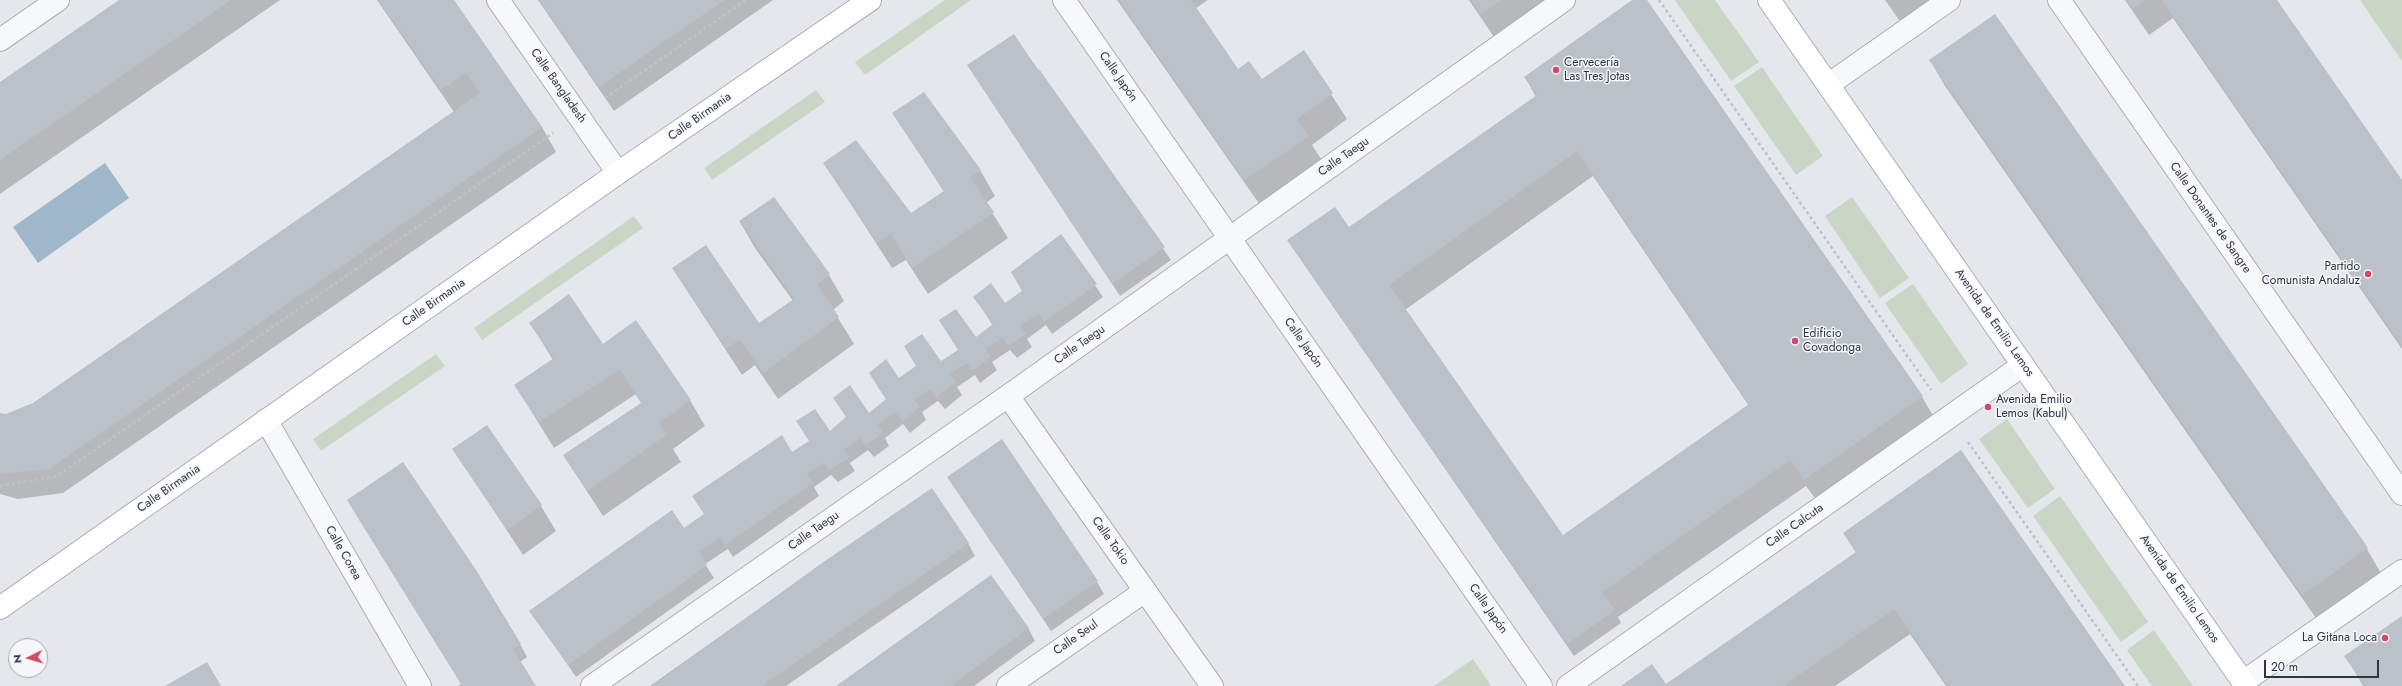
<!DOCTYPE html>
<meta charset="utf-8">
<style>
body{margin:0}
#map{position:relative;width:2402px;height:686px;overflow:hidden;background:#e4e7ec;font-family:Jost,sans-serif}
canvas{display:block}
.north{position:absolute;left:8px;top:638px;width:40px;height:40px;box-sizing:border-box;background:#f4f6f9;border:1px solid #a4a9b1;border-radius:50%;rotate:265deg;font-size:11px;font-weight:700;line-height:16px;text-align:center;color:#2b3644}
.north::after{content:'';display:block;margin:auto;width:14px;height:18px;background:#d04966;clip-path:polygon(50% 0,100% 100%,50% 72%,0 100%)}
.scale{position:absolute;left:2264px;top:660px;width:115px;height:18px;box-sizing:border-box;border:2px solid #2b3644;border-top:0;padding-left:5px;font-size:12px;line-height:14px;white-space:nowrap;color:#2b3644;-webkit-text-stroke:3px #f4f6f9;paint-order:stroke}
</style>
<div id="map">
<canvas width="2402" height="686"></canvas>
<div class="north">N</div>
<div class="scale">20 m</div>
</div>
<script>
const context = document.querySelector('canvas').getContext('2d');
context.lineJoin = 'round';
function paint(path, color) { context.fillStyle = color; context.fill(path, 'evenodd'); }
function stroke(path, color, width, dash) { context.strokeStyle = color; context.lineWidth = width; context.lineCap = dash ? 'butt' : 'round'; context.setLineDash(dash || []); context.stroke(path); }
function label(font, color, halo, rows, align = 'center') {
  context.font = font + ' Jost,sans-serif'; context.lineWidth = 3; context.setLineDash([]); context.textBaseline = 'middle'; context.strokeStyle = halo; context.fillStyle = color; for (const [text, x, y, turn = 0] of rows) {
    context.save(); context.translate(x, y); context.rotate((+turn || 0) * Math.PI / 180); context.textAlign = isNaN(turn) ? turn : align; if (halo) context.strokeText(text, 0, 0); context.fillText(text, 0, 0); context.restore();
  }
}
paint(new Path2D(`
 M945,0h26l-106,75 -10,-13z
 M1675,0h40l44,62 -28,19z
 M2360,0h42v61z
 M1762,67l61,89 -27,19 -62,-89z
 M816,90l9,12 -113,78 -8,-12z
 M1852,197l57,81 -29,20 -55,-82z
 M634,216l9,12 -161,112 -8,-12z
 M1913,284l55,80 -27,20 -56,-81z
 M436,354l9,12 -124,85 -8,-12z
 M2007,419l48,70 -27,19 -49,-69z
 M2060,496l88,126 -27,20 -88,-126z
 M2154,630l39,56h-41l-25,-36z
 M1473,659l18,27h-57z`), '#cad6c5');
paint(new Path2D(`
 M105,163l24,35 -91,65 -25,-36z`), '#9fb7cb');
paint(new Path2D(`
 M120,0h160l-280,194v-111z
 M377,0h76l89,127 14,25 -493,341 -45,6 -18,-5v-80l6,1 27,-11 421,-292z
 M538,0h235l-159,111z
 M1117,0h91l-12,8 42,62 24,11 41,-30 44,68 -35,26 11,17 -63,43z
 M1469,0h83l-56,40z
 M1633,0h13l276,397 15,25 -117,83 -14,-19 -188,131 3,6 -47,33 -286,-415 64,-8 184,-136 -11,-20zM1593,176l156,230 -186,131 -158,-227z
 M1885,0h51l-34,24z
 M2125,0h151l126,182v167l-229,-331 -24,17z
 M1995,15l372,534 15,26 -64,46 -373,-535 -15,-26z
 M1014,35l157,225 -51,36 -152,-231z
 M894,113l86,57 15,26 -9,7 22,35 -80,56 -22,-34 -14,8 -67,-104 86,50 33,-22z
 M740,222l89,53 15,26 -11,9 21,34 -76,55 -23,-34 -13,10 -69,-106 86,55 34,-23 -38,-53z
 M1061,236l42,61 -51,37 -6,-9 -19,14 5,8 -15,11 -7,-8 -18,12 5,8 -17,13 -5,-8 -18,12 5,8 -17,14 -7,-8 -16,11 4,8 -16,13 -7,-9 -18,14 4,8 -15,11 -6,-7 -18,13 5,8 -17,11 -7,-7 -17,12 5,9 -86,61 -5,-8 -23,15 9,14 -138,99 -45,-66 152,-82 109,-75 38,-22 17,-14 -13,-20 35,16 18,-14 -10,-14 64,-23 18,-12 -19,-30 36,17 17,-12 -18,-29 30,8 19,-14z
 M531,324l71,21 88,55 15,26 -32,23 8,13 -78,54 -39,-60 78,-52 -6,-10 -82,54 -39,-63 38,-25z
 M454,450l87,56 15,25 -33,24z
 M948,477l149,105 7,12 -53,37z
 M355,513l165,131 7,13 -7,5 15,24h-76l3,-1z
 M1844,533l280,153h-178l-36,-52 -75,52h-167l188,-133z
 M968,543l7,13 -189,130h-136l172,-122z
 M2402,617v69h-39l-17,-30z
 M1028,628l7,13 -61,45h-136z`), '#0003');
paint(new Path2D(`
 M119,0h112l-231,160v-78z
 M378,0h76l88,127 -493,342 -49,5v-61l6,1 27,-11 447,-310 -14,-20 -25,17z
 M539,0h185l-125,87z
 M1119,0h72l47,69 11,-8 13,18 42,-29 29,43 -36,26 12,17 -65,44z
 M1471,0h30l-20,14z
 M1632,0h15l276,396 -119,84 -14,-20 -188,132 13,18 -48,34 -280,-404 48,-33 14,20 188,-132 -13,-18zM1577,151l172,253 -186,131 -174,-250z
 M2126,0h20l-13,9z
 M2162,0h115l125,180v166z
 M1995,14l373,534 -66,47 -373,-535z
 M1014,34l24,37 1,-2 126,178 -53,37 -145,-219z
 M924,92l57,78 -11,8 24,34 -82,56 -21,-34 -14,9 -54,-80 33,-23 55,73 33,-22 -52,-78z
 M774,197l56,77 -13,10 22,33 -76,56 -23,-34 -14,10 -54,-81 34,-23 53,78 35,-24 -55,-78z
 M1061,234l36,50 -53,38 -5,-9 -19,13 6,8 -17,12 -7,-8 -17,11 6,8 -19,14 -5,-8 -17,11 5,8 -18,15 -7,-8 -16,11 6,7 -17,14 -8,-9 -17,13 5,8 -17,12 -6,-7 -17,12 6,8 -19,12 -7,-7 -16,11 6,9 -88,62 -5,-8 -21,14 8,14 -139,100 -39,-54 143,-101 12,18 20,-14 -12,-18 90,-61 10,17 17,-11 -13,-20 19,-12 15,22 16,-14 -13,-19 17,-13 19,28 17,-14 -17,-26 17,-14 13,19 17,-12 -12,-20 18,-12 19,27 17,-11 -19,-30 17,-11 20,28 17,-13 -20,-27 18,-14 14,20 17,-12 -11,-19z
 M569,294l34,50 33,-24 55,80 -32,23 7,12 -79,56 -24,-36 78,-52 -21,-34 -81,53 -25,-37 40,-27 -25,-35z
 M487,425l55,80 -35,25 -55,-81z
 M1002,439l96,142 -55,38 -96,-142z
 M1961,450l164,236h-177l-54,-77 -111,77h-162l31,-22 14,20 190,-132 -13,-19z
 M403,462l73,108 45,74 -8,5 23,37h-78l3,-2 -114,-184z
 M932,488l37,55 -208,143h-109l170,-123z
 M991,575l38,53 -69,51 -9,7h-115z
 M2402,616v70h-37l-21,-30z
 M207,662l14,24h-56z`), '#bbc1c9');
const street = new Path2D(`
 M498,0l120,173
 M1064,0l477,686
 M2059,0l343,494
 M0,40l58,-40
 M1828,85l121,-85
 M1008,396l204,290
 M266,420l154,266
 M2243,682l159,-111
 M592,686l416,-290 556,-396
 M1008,686l137,-95
 M1568,686l455,-321`);
const secondary = new Path2D(`
 M1769,0l477,686
 M0,608l618,-435 252,-173`);
stroke(street, '#a9aeb6', 24);
stroke(secondary, '#a9aeb6', 24);
stroke(new Path2D(`
 M1659,0l272,390
 M605,98l141,-98
 M1968,442l170,244
 M0,486l57,-10 496,-343`), '#bec2c7', 2.5, [3, 3]);
stroke(street, '#f7f8fa', 22);
stroke(secondary, '#fff', 22);
for (const [x, y, r, color] of [
 [1556,70,4,"#d04966"],
 [2368,274,4,"#d04966"],
 [1795,341,4,"#d04966"],
 [1988,407,4,"#d04966"],
 [2385,638,4,"#d04966"]
]) { const dot = new Path2D(); dot.arc(x, y, r, 0, 2 * Math.PI); context.fillStyle = color; context.fill(dot); stroke(dot, '#f4f6f9', 1.5); }
label('12px', '#2b3644', '#f4f6f9', [
 ["Cervecería",1564,63],
 ["Las Tres Jotas",1564,77],
 ["Partido",2360,267,"right"],
 ["Comunista Andaluz",2360,281,"right"],
 ["Edificio",1803,334],
 ["Covadonga",1803,348],
 ["Avenida Emilio",1996,400],
 ["Lemos (Kabul)",1996,414],
 ["La Gitana Loca",2377,638,"right"]
], 'left');
label('12px', '#2b3644', '#f4f6f9', [
 ["Calle Japón",1118,77,55],
 ["Calle Bangladesh",558,86,55],
 ["Calle Birmania",700,117,-35],
 ["Calle Taegu",1344,157,-35],
 ["Calle Donantes de Sangre",2210,218,55],
 ["Calle Birmania",434,303,-35],
 ["Avenida de Emilio Lemos",1994,323,55],
 ["Calle Japón",1303,343,55],
 ["Calle Taegu",1080,345,-35],
 ["Calle Birmania",169,489,-35],
 ["Calle Calcuta",1795,526,-35],
 ["Calle Taegu",814,531,-35],
 ["Calle Tokio",1110,541,55],
 ["Calle Corea",343,553,60],
 ["Avenida de Emilio Lemos",2179,589,55],
 ["Calle Japón",1488,609,55],
 ["Calle Seul",1076,638,-35]
]);
</script>
